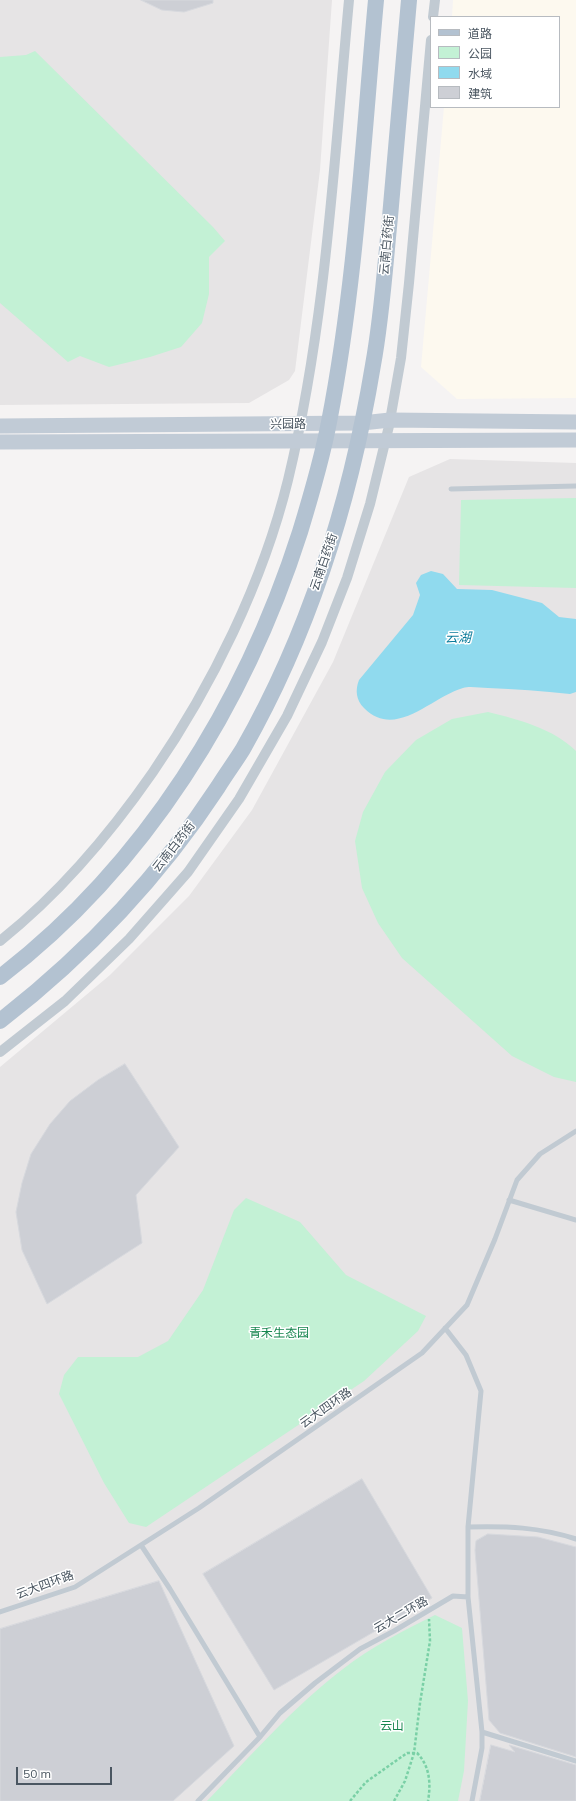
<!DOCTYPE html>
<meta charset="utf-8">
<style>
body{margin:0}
#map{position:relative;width:576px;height:1801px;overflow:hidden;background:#f5f3f3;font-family:Mulish,"Noto Sans SC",sans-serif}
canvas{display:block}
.legend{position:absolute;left:430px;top:16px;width:130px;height:92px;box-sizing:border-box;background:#fff;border:1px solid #b7bbc0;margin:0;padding:5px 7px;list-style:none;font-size:12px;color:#4a5661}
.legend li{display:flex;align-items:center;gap:8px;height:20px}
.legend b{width:20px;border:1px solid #b7bbc0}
.scale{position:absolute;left:16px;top:1767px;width:96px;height:18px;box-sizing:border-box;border:2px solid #4a5661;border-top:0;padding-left:5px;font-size:12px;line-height:14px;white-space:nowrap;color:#4a5661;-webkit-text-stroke:3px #fff;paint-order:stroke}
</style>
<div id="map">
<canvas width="576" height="1801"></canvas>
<ul class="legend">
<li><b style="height:5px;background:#b3c2d1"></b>道路</li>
<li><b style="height:11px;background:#c3f1d5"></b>公园</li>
<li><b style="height:11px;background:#90daee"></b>水域</li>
<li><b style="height:11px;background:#cdcfd5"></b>建筑</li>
</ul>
<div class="scale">50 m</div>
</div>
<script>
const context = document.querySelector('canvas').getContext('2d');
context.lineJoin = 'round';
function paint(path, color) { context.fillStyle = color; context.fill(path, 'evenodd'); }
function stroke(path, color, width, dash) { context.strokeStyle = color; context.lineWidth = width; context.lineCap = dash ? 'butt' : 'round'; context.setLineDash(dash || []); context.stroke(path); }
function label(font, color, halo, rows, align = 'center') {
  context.font = font + ' Mulish,"Noto Sans SC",sans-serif'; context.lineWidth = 3; context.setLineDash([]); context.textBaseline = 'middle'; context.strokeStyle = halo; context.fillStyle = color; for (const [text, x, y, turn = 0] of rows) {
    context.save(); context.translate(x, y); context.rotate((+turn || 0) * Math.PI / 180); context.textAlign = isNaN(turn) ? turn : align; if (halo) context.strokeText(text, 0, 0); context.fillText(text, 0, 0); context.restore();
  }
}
paint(new Path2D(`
 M453,0h123v398l-119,1 -36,-32 23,-260h115v-90h-107z`), '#fdf9ef');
paint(new Path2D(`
 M0,0h332l-12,170 -25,201 -6,9 -40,23 -249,2z
 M450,459l126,4v1338h-576v-734l110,-92 79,-79 63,-86 81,-148 76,-185z`), '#e6e4e5');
paint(new Path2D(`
 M35,51l178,176 12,14 -16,16v37l-7,29 -21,24 -31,10 -41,10 -29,-11 -12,6 -68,-59v-246l26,-2z
 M576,498v90l-117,-3 2,-85z
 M488,712c32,8 64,16 88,39v331l-22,-5 -42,-21 -110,-98 -24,-35 -16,-35 -7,-47 8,-29 22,-40 31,-32 36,-21z
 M246,1198l54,24 46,53 80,41 -8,15 -54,50 -218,146 -17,-4 -25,-40 -45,-89 5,-19 14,-18h60l30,-16 35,-51 31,-80z
 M435,1615l27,13 6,73 -4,70 -6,30h-251c44,-45 86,-94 136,-132 28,-22 60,-38 92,-54z`), '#c3f1d5');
paint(new Path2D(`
 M431,571l12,3 14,15 35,1 50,13 17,14 17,2v73l-6,2c-27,-3 -55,-5 -82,-6 -8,0 -18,-2 -25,0 -32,9 -67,52 -99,20 -8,-8 -9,-18 -5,-28l54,-65 7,-20 -4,-12 5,-8z`), '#90daee');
const building = new Path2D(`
 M141,0h72v3l-29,9 -22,-2z
 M125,1064l54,83 -43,48 6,48 -95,61 -25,-54 -6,-38 6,-29 9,-29 19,-30 20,-23 28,-21z
 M362,1479l70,119 -158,92 -71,-116z
 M488,1534l50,3 38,10v210l-76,-24 -11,-13 -14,-170 1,-9z
 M159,1581l75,165 -61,55h-173v-172z
 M491,1745l24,7 -6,-7 67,20v36h-96z`);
paint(building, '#cdcfd5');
stroke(building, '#d7d9de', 1);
stroke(new Path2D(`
 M350,1801l16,-19 41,-29h10c13,13 14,31 11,48
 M394,1801l11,-20 9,-28 6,-50 10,-62 -1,-22`), '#7ad0a6', 2.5, [3, 2]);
stroke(new Path2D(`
 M451,489l125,-3
 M509,1200l67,20
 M445,1328l21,27 15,36 -13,136v70
 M468,1527c39,-1 71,0 108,12
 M141,1545l29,44 90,148
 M0,1612l75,-25 124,-79 223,-155 45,-48 28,-66 22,-59 23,-26 36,-23
 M482,1732l94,29
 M198,1801l62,-64 20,-24 35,-30 45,-34 34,-18 59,-35 15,1 14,135v16l-10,53`), '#c1cad2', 5);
stroke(new Path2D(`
 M433,17l2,-17
 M0,941c59,-47 110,-107 153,-169 59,-86 110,-190 135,-292 38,-157 46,-319 61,-480
 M0,1052l65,-51 64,-62 59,-67 51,-73 48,-83 35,-74 25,-64 23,-74 19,-78 12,-68 8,-75 22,-243`), '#c1cad2', 10);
stroke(new Path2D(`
 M0,426l362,-3 28,-3 186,2
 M0,442l576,-2`), '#c1cbd6', 15);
stroke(new Path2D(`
 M0,977c145,-111 245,-273 300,-445 11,-36 22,-73 29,-110 27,-139 34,-281 47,-422
 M0,1021c85,-66 159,-144 218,-234 8,-13 17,-25 25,-38 67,-118 108,-251 130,-384 9,-49 12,-99 17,-148 6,-72 13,-145 19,-217`), '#b3c2d1', 16);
label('12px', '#4a5661', '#fff', [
 ["云南白药街",387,245,-85],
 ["兴园路",288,424],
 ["云南白药街",324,562,-71],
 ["云南白药街",174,847,-52],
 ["云大四环路",326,1408,-35],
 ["云大四环路",45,1585,-20],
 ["云大二环路",401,1615,-30]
]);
label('12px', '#17864f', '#fff', [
 ["青禾生态园",279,1333],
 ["云山",392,1726]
]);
label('italic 13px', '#0c7c9b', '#fff', [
 ["云湖",458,638]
]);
</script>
